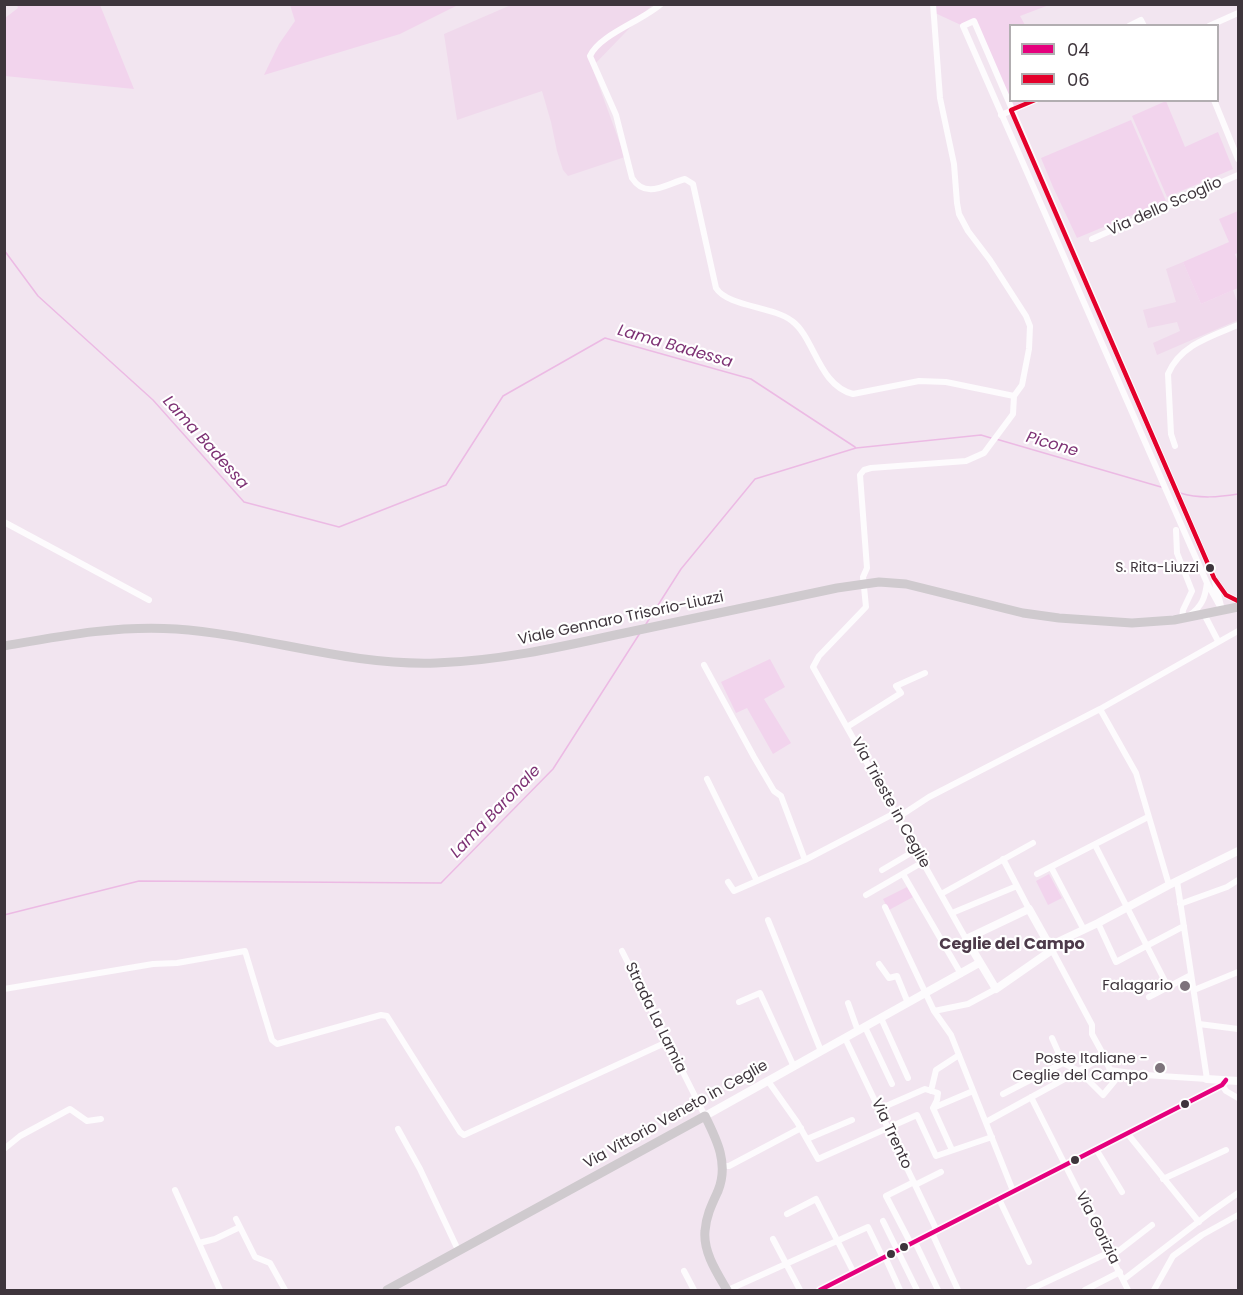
<!DOCTYPE html>
<style>
body{margin:0}
#map{position:relative;width:1243px;height:1295px;overflow:hidden;background:#f2e5f0;font-family:Poppins,sans-serif}
canvas{display:block}
.frame{position:absolute;inset:0;border:6px solid #3e353c;pointer-events:none}
.legend{position:absolute;left:1009px;top:24px;width:210px;height:78px;box-sizing:border-box;background:#fff;border:2px solid #b2aeb1;margin:0;padding:8px 10px;list-style:none;font-size:18px;color:#3e353c}
.legend li{display:flex;align-items:center;gap:12px;height:30px}
.legend b{width:30px;border:2px solid #b2aeb1}
</style>
<div id="map">
<canvas width="1243" height="1295"></canvas>
<div class="frame"></div>
<ul class="legend">
<li><b style="height:8px;background:#e5007d"></b>04</li>
<li><b style="height:8px;background:#e4002b"></b>06</li>
</ul>
</div>
<script>
const context = document.querySelector('canvas').getContext('2d');
context.lineJoin = 'round';
function paint(path, color) { context.fillStyle = color; context.fill(path, 'evenodd'); }
function stroke(path, color, width, dash) { context.strokeStyle = color; context.lineWidth = width; context.lineCap = dash ? 'butt' : 'round'; context.setLineDash(dash || []); context.stroke(path); }
function label(font, color, halo, rows, align = 'center') {
  context.font = font + ' Poppins,sans-serif'; context.lineWidth = 4.5; context.setLineDash([]); context.textBaseline = 'middle'; context.strokeStyle = halo; context.fillStyle = color; for (const [text, x, y, turn = 0] of rows) {
    context.save(); context.translate(x, y); context.rotate((+turn || 0) * Math.PI / 180); context.textAlign = isNaN(turn) ? turn : align; if (halo) context.strokeText(text, 0, 0); context.fillText(text, 0, 0); context.restore();
  }
}
paint(new Path2D(`
 M511,5h141l-60,62 33,90 -57,19 -5,-6 -6,-19 -6,-29 -9,-31 -85,29 -13,-86z
 M1183,262l18,42 32,-14 5,14v16l-81,35 -4,-12 27,-12 -3,-9 -29,6 -5,-18 33,-8 -10,-33z`), '#f0d9ec');
paint(new Path2D(`
 M17,5h83l34,84 -129,-13v-58l13,-10z
 M290,5v-1l168,1 -58,29 -136,41 15,-31 16,-23z
 M932,5h117l-29,11 5,9 -15,1v74l26,1 -25,9 -37,-89 -11,5 -28,-13z
 M1166,101l19,46 33,-15 15,37 -66,28 -35,-81z
 M1131,120l35,81 -89,37 -24,-51 -12,-29z
 M1238,211v42l-3,1 3,8v26l-37,16 -18,-42 46,-20 -10,-23z
 M770,659l15,28 -21,12 27,44 -18,11 -26,-46 -11,5 -15,-31z
 M1049,874l13,24 -14,7 -12,-24z
 M907,887l6,10 -24,13 -6,-11z`), '#f2d4ed');
stroke(new Path2D(`
 M4,250l34,46 115,104 91,102 95,25 107,-42 57,-89 102,-58 146,41 104,68
 M996,439l165,48
 M1180,493c20,6 39,4 58,1
 M646,624l35,-55 74,-90 101,-31 125,-13 10,3
 M4,915l135,-34 302,2 112,-114 87,-136`), '#ecbae4', 1.5);
stroke(new Path2D(`
 M661,4c-19,17 -62,31 -71,52l26,59 16,63c14,22 34,6 53,1l8,5 23,104c12,19 57,18 76,33 23,17 26,64 61,73l66,-13 27,1 68,14
 M933,4l7,94 14,66 3,39 2,11 9,17 22,29 36,56 4,10 -1,23 -7,36 -8,11 -1,18 -29,39 -18,8 -95,7 -7,2 -4,5 7,93 -4,9 3,30 -47,49 -6,11 153,272
 M974,21l240,557 8,32 -15,-27 -16,-36 -228,-521z
 M1129,26l12,-6 3,6
 M1209,26l29,-13
 M1214,100l24,59
 M1001,115l35,-15
 M1092,239l146,-64
 M1175,446l-4,-12 -3,-60c12,-29 44,-38 70,-49
 M4,522l145,78
 M1176,530l1,23 15,38 -9,19 -1,8
 M1218,584l8,11 12,6
 M1204,614l14,27
 M1190,615c12,-9 15,-17 17,-32
 M704,665l50,92 20,34 7,5 24,64
 M1100,709l36,64 33,112
 M847,727l54,-34 -5,-7 29,-13
 M707,779l50,102
 M897,818l32,-21 171,-88 138,-78
 M1095,845l73,142
 M1003,859l26,50
 M1051,867l33,63
 M882,870l34,-20
 M903,874l58,100
 M1037,874l111,-57
 M728,882l6,9 71,-31 90,-47
 M941,894l92,-51
 M866,895l57,-33
 M1180,904l47,-17 11,-7
 M885,907l49,104 17,24 62,156
 M952,913l65,-27
 M768,920l53,131
 M1098,923l18,39 68,-36
 M1052,950l40,75v9l12,22
 M622,951l83,165
 M879,964l10,14 8,-2 11,27
 M4,989l149,-25 24,-1 68,-12 27,89 5,4 104,-29 6,1 73,116 4,3 203,-93
 M1194,990l44,-18
 M1149,997l42,-22
 M739,1002l21,-9 34,74
 M848,1003l10,28
 M934,1011l34,-7 28,-15
 M881,1018l27,60
 M1199,1024l39,5
 M865,1027l27,57
 M845,1038l92,193
 M1063,1063l16,8
 M1122,1072l-19,23 -24,-24 25,-15 6,14 35,5 62,4 -30,-198
 M768,1081l29,41 21,37 99,-44 19,41 56,-19
 M1222,1085l4,6 12,7
 M931,1091l5,-21 23,-15
 M1003,1094l60,-31 -11,-25
 M1031,1097l97,193
 M933,1108l40,-17
 M879,1109l46,-20 13,4 -1,7 -4,8 19,42
 M986,1122l93,-51
 M398,1129l22,40 39,83
 M1127,1133l72,89
 M807,1139l45,-19
 M4,1149l16,-13 50,-27 17,12 14,-2
 M1096,1149l26,43
 M722,1166h7l72,-38
 M1163,1179l63,-29
 M915,1185l26,-13
 M175,1190l45,100
 M999,1199l30,63
 M787,1214l29,-15 38,74
 M236,1219l19,38 15,6 15,27
 M883,1221l34,69
 M932,1233l26,57
 M773,1239l27,51
 M915,1242l23,48
 M199,1243l16,-4 25,-12
 M911,1244l-25,-48 28,-14
 M1112,1256l40,-31
 M885,1257l15,33
 M684,1271l10,19
 M1123,1280l88,-68 27,-19
 M728,1290l140,-63 15,31
 M1029,1290l81,-38
 M1085,1290l35,-18
 M1154,1290l19,-34 29,-21 36,-20`), '#fdfbfd', 6);
stroke(new Path2D(`
 M1029,909l23,41 -56,39 -30,-50z
 M1049,946l49,-23 71,-38 69,-34
 M1207,1079l31,2
 M705,1116l274,-153
 M820,1290l402,-205 4,-5`), '#fdfbfd', 8);
stroke(new Path2D(`
 M4,646c57,-10 114,-21 172,-17 87,6 171,37 260,34 61,-2 120,-15 179,-28 74,-15 148,-31 222,-47l42,-6 27,2 117,29 36,5 73,5 42,-3 64,-13
 M387,1290l318,-174c12,24 24,48 13,75 -6,13 -12,25 -13,40 -2,21 12,42 22,59`), '#cfcace', 9);
stroke(new Path2D(`
 M820,1290l402,-205 4,-5`), '#e5007d', 4.5);
stroke(new Path2D(`
 M1035,100l-24,10 203,468 12,17 12,6`), '#e4002b', 4.5);
for (const [x, y, r, color] of [
 [1210,568,5,"#3e353c"],
 [1185,986,6,"#7d737b"],
 [1160,1068,6,"#7d737b"],
 [1185,1104,5,"#3e353c"],
 [1075,1160,5,"#3e353c"],
 [904,1247,5,"#3e353c"],
 [891,1254,5,"#3e353c"]
]) { const dot = new Path2D(); dot.arc(x, y, r, 0, 2 * Math.PI); context.fillStyle = color; context.fill(dot); stroke(dot, '#fff', 2); }
label('14px', '#3e353c', '#fff', [
 ["S. Rita-Liuzzi",1199,568]
], 'right');
label('15px', '#3e353c', '#fff', [
 ["Via dello Scoglio",1165,207,-24],
 ["Viale Gennaro Trisorio-Liuzzi",621,619,-12],
 ["Via Trieste in Ceglie",890,803,61],
 ["Strada La Lamia",655,1018,64],
 ["Via Vittorio Veneto in Ceglie",676,1115,-29],
 ["Via Trento",891,1134,65],
 ["Via Gorizia",1097,1228,63]
]);
label('15px', '#3e353c', '#fff', [
 ["Falagario",1173,986],
 ["Poste Italiane -",1148,1059],
 ["Ceglie del Campo",1148,1076]
], 'right');
label('italic 16px', '#7d3174', '#fff', [
 ["Lama Badessa",675,347,16],
 ["Lama Badessa",205,443,48],
 ["Picone",1052,445,16],
 ["Lama Baronale",496,812,-46]
]);
label('bold 16px', '#4d3a4a', '#fff', [
 ["Ceglie del Campo",1012,945]
]);
</script>
